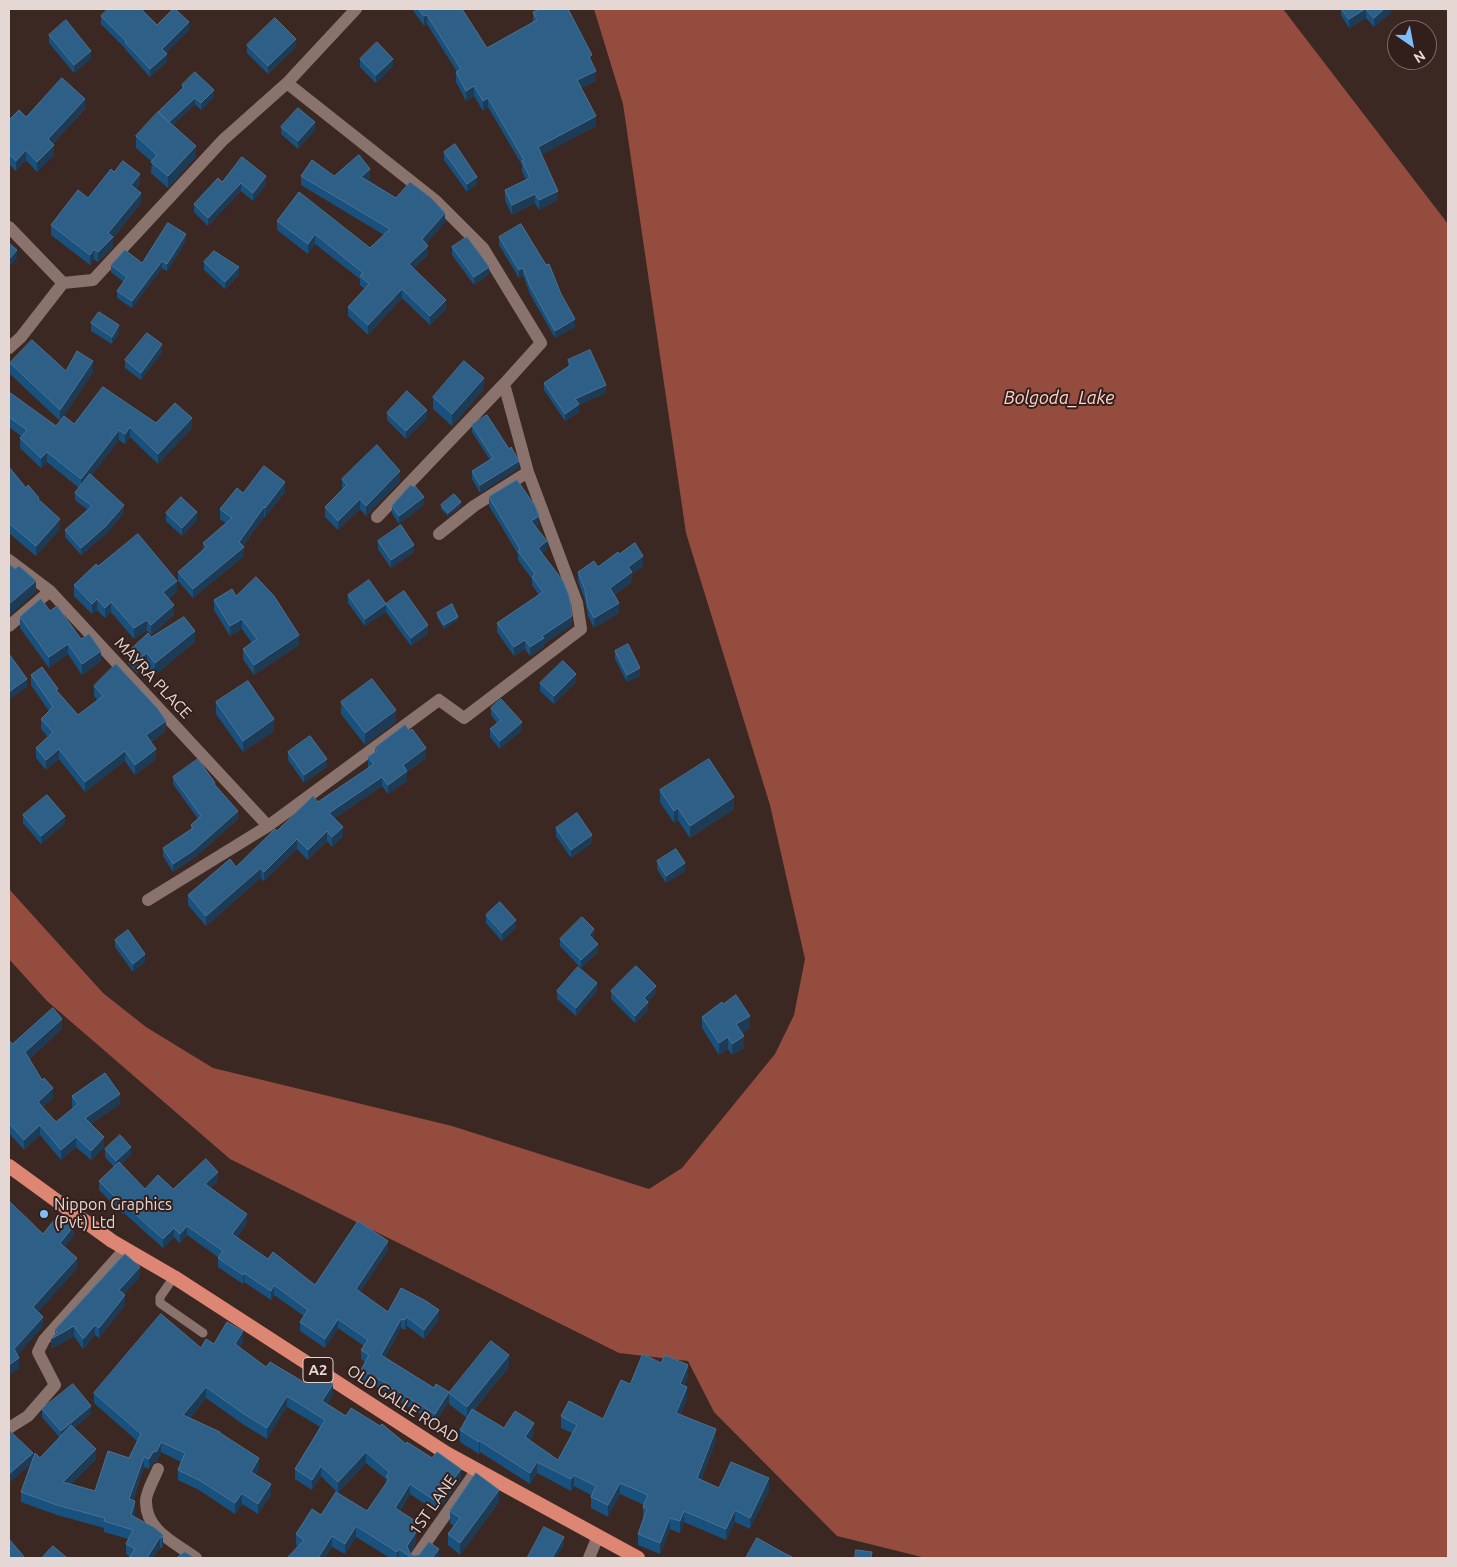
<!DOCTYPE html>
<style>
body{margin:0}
#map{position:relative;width:1457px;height:1567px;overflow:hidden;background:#3c2823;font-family:Ubuntu,sans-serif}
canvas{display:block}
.frame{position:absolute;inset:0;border:10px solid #e5d7d4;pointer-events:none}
.north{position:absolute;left:1387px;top:20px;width:50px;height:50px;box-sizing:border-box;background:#321e1a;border:1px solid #7a6864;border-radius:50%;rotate:147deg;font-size:14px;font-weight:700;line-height:20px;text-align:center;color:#e5d7d4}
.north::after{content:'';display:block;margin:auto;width:18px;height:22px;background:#7ebdf9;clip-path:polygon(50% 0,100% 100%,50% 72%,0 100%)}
</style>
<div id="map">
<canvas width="1457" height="1567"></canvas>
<div class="frame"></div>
<div class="north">N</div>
</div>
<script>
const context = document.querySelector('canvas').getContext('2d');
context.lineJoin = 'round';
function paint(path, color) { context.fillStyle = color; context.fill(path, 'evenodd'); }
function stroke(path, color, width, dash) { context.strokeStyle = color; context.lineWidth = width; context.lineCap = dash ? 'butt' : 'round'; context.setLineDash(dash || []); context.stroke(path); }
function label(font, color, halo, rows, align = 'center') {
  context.font = font + ' Ubuntu,sans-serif'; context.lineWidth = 4; context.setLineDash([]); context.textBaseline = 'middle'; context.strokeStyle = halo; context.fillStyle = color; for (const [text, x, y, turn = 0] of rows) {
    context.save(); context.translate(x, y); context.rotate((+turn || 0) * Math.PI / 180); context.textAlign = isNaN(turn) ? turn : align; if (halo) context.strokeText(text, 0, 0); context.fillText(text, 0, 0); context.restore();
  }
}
paint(new Path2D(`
 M594,9h689l165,215v1334h-522l-89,-22 -123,-124 -26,-51 -69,-8 -389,-194 -183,-158 -38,-42v-70l94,104 43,34 67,41 239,58 197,63 33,-21 93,-114 19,-39 11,-56 -35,-154 -84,-272 -63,-429z`), '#934c3e');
stroke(new Path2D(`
 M174,1277l-14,20v6l43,30`), '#8b736d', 9);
stroke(new Path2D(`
 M287,83l149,118 47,47 58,95 -37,41 -127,133
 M9,227l54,56
 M9,348l12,-11 42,-54 30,-3 130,-140 64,-57 69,-74
 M439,534l35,-28 54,-34
 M9,560l41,31 218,235
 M9,626l41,-35
 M148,900l120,-74 171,-126 25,18 117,-89 -4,-26 -49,-131 -24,-88
 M9,1428l19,-12 27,-31 -17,-33 6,-12 81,-91
 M158,1469c-3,8 -13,25 -12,33 0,29 30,41 50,56
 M415,1558l62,-88
 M589,1558l9,-22`), '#8b736d', 12);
stroke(new Path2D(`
 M9,1166l103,75 62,36 272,176 192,105`), '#de8674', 14);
paint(new Path2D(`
 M412,9h50l25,39 46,-26v-10l59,50 4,19 -15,7 15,38 -55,29 17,45 -19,10 -4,-7 -23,12 -7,-15v-10l21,-10 -4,-9v-6l-34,-58 -5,4 -9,-15 -8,5 -10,-19v-10h1l-30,-48 -3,2z
 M1341,9h50v4l-17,14 -8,-9 -17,10 -8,-13z
 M101,16l56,9 32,5 -23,23 1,9 -17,15 -25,-28v-1l-24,-24z
 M49,35l42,24 -17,14 -25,-30z
 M247,45l49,2 -28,27 -21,-21z
 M360,59l33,7 -17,17 -16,-16z
 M182,85l32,12 -13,13 -6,-6 -22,21 23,32 -28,31 -17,-15 1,-11 -16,-14v-12l46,-47z
 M85,109l-32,35 1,11 -17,17 -11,-12 -10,11 -7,-7v-44z
 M281,127l34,3 -17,19 -17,-15z
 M444,152l33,32 -10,8 -23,-32z
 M114,172l26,11 -4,6 5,14 -28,35v9l-15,15 -4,-3 -4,6 -39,-30v-10l37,-27z
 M301,176h33l36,2 -2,2 28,18 49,24 -19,22 2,11 -14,13 32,41 -16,16 -28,-27 -34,37 -20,-19v-9l17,-18 -5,-4v-6l-45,-35 -7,10 -31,-24v-9l93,27 14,-13 -83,-50z
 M222,182l44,2 -13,17 -12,-10 -33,35 -14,-14v-8z
 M499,237l76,90 -20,11 -25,-44 -7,-19 -4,3 -20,-33z
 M186,241l-19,30 -5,-3 -30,40 -15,-10v-7l7,-9 -13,-10v-7l31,-2z
 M452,247l37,27 -15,11 -22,-30z
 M204,262l35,13 -14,14 -21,-19z
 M91,323l28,10 -7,11 -21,-13z
 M162,352l-21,28 -16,-12v-8z
 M568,360l38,33 -27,12v7l-14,9 -21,-31v-7l24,-17z
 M10,363l56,8 27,1 -30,45 11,7 82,-1 36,5 -34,36 -28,-27 -5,7 -6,-4 -28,36 33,37 -18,21 -25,21 -16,-18v-7l23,-20 -13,-10v-7l4,-5 -32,-26 -6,6 -21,-20v-10l1,-2 -12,-9v-35l47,34 4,-5 -50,-47z
 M484,389l-32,37 -19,-17v-12z
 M387,413l40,5 -21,21 -19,-19z
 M472,425l47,43 -39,25 -8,-14v-8l18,-11 -18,-28z
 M9,467l17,21 13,12 21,29 -24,27 -26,-22h-1z
 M342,479l58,2 -34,35 -6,-7 -22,21 -13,-13v-10l17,-18z
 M285,492l-20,25h-1l-21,29 1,10 -51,42 -15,-17v-9l25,-23v-6l23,-20 -6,-4v-10l23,-16z
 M489,497l44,6 6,22 -3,2 11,23 -5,3 30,72 -28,19v3l-14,9 -5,-7 -11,7 -17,-24v-9l42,-28 -7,-10v-6l-14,-19v-6l-29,-48z
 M424,505l-25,19 -7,-11v-7z
 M441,505l20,1 -13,10 -7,-7z
 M166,513l31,7 -15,16 -16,-15z
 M378,541l36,11 -23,16 -13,-19z
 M619,554l24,12 -11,8v8l-18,13 5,18 -25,15 -6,-12 -3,-16 -7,-19v-9l20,-5z
 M98,566l79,26 -9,7 6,16 -23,20 -4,-5 -13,9 -23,-27 -6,6 -8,-8 -5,4 -18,-18v-11z
 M348,595l38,17 -21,14 -17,-23z
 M236,596l63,49 -45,30 -11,-16v-10l9,-6 -10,-14 -12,7 -16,-26v-10z
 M386,604l42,29 -17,13 -25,-34z
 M50,611l31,28 20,22 -19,14 -14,-21 -19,14 -29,-40v-11z
 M437,613l21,7 -14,9 -7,-12z
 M151,637l44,5 -40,33 -8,-10 -10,8 -9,-10v-11z
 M615,651l25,25 -13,6 -12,-23z
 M31,675l27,17 20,23 20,-15 -4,-4v-10l72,45 -15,11 5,17 -21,16 -10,-14 -40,31 -26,-33 -13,11 -10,-12v-10l12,-11 -7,-8v-10l8,-8 -18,-26z
 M576,682l-22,22 -14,-13v-8z
 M216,702l58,29 -31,21 -27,-38z
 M341,702l55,20 -31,23 -24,-31z
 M491,708l31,22 -22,19 -10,-12v-8l7,-6 -6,-8z
 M375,748l51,10 -19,14v9l-19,13 -6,-8 -47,32 8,18 -11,11 -5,-6 -19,19 -11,-11 -33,32 -3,-3 -55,48 -18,-21v-10l48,-28 41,-36 41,-29 51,-34 -1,-2v-9l7,-5z
 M288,752l39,15 -23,16 -16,-23z
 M173,777l42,9 23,33 -44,39 -21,14 -10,-16v-8l28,-18v-5l7,-6 -25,-35z
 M660,790l74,19 -44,29 -12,-18 -4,3 -14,-21z
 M23,815l42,8 -24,21 -18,-21z
 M556,828l36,15 -21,15 -15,-22z
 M657,861l28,10 -19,12 -9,-14z
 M486,915l30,13 -14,13 -16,-18z
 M594,937l-1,2 5,13 -17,16 -21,-22v-7z
 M115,940l30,22 -12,10 -18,-25z
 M557,991h40l-21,25 -19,-17z
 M611,991l45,2 -8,9v8l-13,13 -24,-24z
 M723,1004l27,24 -8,5 2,15 -12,7 -4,-6 -9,6 -17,-27v-11z
 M62,1029l-33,30 24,39 -11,9 14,15 17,-14 -1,-2v-10l48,8 -29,20 13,23 -13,13 -15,-13 -15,13 -21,-25 -16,15 -15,-17v-93l3,4z
 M105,1149l26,6 -10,9 24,25h28l45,-8 -8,7 37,35 -10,14 31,22 47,26 73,-35 -28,42 28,20 51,8 -15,19 -17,-13 -2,4 -4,-2 -16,29 64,44 -14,22 -48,-29v-2l-26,-13v-9l4,-8 -4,-3v-9l3,-4 -26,-18 -13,20 -25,-17v-9l4,-6 -30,-21 -3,5 -27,-18 -1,2 -25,-17v-10l-31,-22 -7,8 -6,-6 -11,11 -39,-35 -1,1 -24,-24v-9l15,-14 -9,-10z
 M140,1277l-16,17 1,11 -26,33 -4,-3 -12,14 -9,-13 -23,13 4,-15v-4z
 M243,1342l-4,6 27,19 67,28 -6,9 19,12 60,28 55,35 -24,33 -27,-18 -10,17 17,21 -1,1v10l-6,10v1l4,2 25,2h-49l-34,-21 -11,17 -13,-7 -7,11h-37l10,-12 -2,-1v-11l25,-19 46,-4 19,-27v-5l-20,-16 -28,30 -17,-17 -9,14 -17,-11v-10l25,-42 -33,-20 -20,32 -23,-14 -38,-27 -16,20 30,15 39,36 -4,6 16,20 -13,19 -16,-10 -7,10 -36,-24 -21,-10v-10l3,-8 -20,-10 -4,9 -4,2 -4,6 -5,-2 -11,33 2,11 -1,5 29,19v10l-1,3h-2l-7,10h-24l1,-1 -4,-3v-10l2,-5 -24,-7v-4l-47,-13 -36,-13v-10l11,-29 -23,20v-53l24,29 7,-1 20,-20 -18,-21v-8l49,5 -17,14 22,31 -25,25 24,7 34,-33 8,-17 -43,-38v-10l107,-45 13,-4z
 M509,1367l-35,43 30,18 30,6 -4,7 28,19 14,-27 -11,-5v-12l42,3 27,-35 58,-8 -4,10 3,13 -7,16 36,25 -15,40 18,8 50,2 -19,39 -15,-7 -9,18 -42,-18 -4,11 -10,-4 -10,25 -22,-9v-11l5,-15v-12l1,-2 -24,-11 -12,23 -17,-9v-13l-17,-9 -3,5 -34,-18 -7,11 -50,-32 -1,2 -19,-12v-12l7,-12 -18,-14v-11z
 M499,1502l-39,53 -12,-10v-11l6,-8 -4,-3v-12z`), '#18517d');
paint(new Path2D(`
 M1366,9v9l-17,10v-9z
 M1384,9h7v4l-17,14v-9z
 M427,15v9l-3,2v-10z
 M189,22v8l-27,27v-8z
 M296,39v8l-28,27v-8z
 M91,51v8l-17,14v-8z
 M167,54v8l-17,15v-8z
 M393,59v7l-17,17v-8z
 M596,71v10l-19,9v-10z
 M474,86v10l-8,5v-10z
 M214,90v7l-13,13v-7z
 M195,98v6l-28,27v-7z
 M488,98v9l-5,4v-10z
 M85,99v10l-37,40v-10z
 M596,116v10l-58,31v-10z
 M315,122v8l-17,19v-8z
 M54,145v10l-17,17v-10z
 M196,146v11l-28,31v-12z
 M26,150v10l-10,11v-10z
 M370,169v9l-9,8v-9z
 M140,174v9l-9,12v-10z
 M266,176v8l-13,17v-8z
 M477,177v7l-10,8v-8z
 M241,183v8l-33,35v-8z
 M558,191v9l-19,10v-10z
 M141,193v10l-28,35v9l-15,15v-10l10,-19z
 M535,194v9l-23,12v-10z
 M445,213v9l-23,27v-10z
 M186,234v7l-19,30v-7z
 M315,234v10l-7,10v-10z
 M428,246v9l-19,18v-9z
 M94,249v10l-4,6v-10z
 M17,250v8l-8,9v-8z
 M162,261v7l-30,40v-7z
 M239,267v8l-14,14v-7z
 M489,267v7l-15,11v-8z
 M523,268v7l-4,3v-8z
 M402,289v9l-34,37v-10z
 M446,300v9l-16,16v-9z
 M575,319v8l-20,11v-7z
 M119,325v8l-7,11v-7z
 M162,344v8l-21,28v-7z
 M93,361v11l-33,50v-12z
 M484,378v11l-32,37v-12z
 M606,385v8l-27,12v7l-14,9v-7l10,-15z
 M427,410v8l-21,21v-8z
 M192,418v10l-34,36v-10z
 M130,427v10l-5,7v-10z
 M119,430v10l-38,49v-10z
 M47,452v10l-6,6v-10z
 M519,461v7l-39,25v-8z
 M400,471v10l-34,35v-10z
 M285,482v10l-20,25v-9z
 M424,497v8l-25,19v-8z
 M360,499v10l-22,21v-9z
 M461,502v4l-13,10v-3z
 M124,505v8l-18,21 -25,21v-7z
 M264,507v10l-23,32 3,-2v9l-51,42v-9l46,-47z
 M197,512v8l-15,16v-8z
 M539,516v9l-8,5v-9z
 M60,519v10l-24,27v-10z
 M9,524h1v10l-1,1z
 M547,541v9l-9,6v-8z
 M414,545v7l-23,16v-8z
 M643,556v10l-11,8v8l-22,15v-9l18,-21z
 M36,581v11l-27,24v-12z
 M177,581v11l-14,11v-11z
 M97,599v11l-5,4v-10z
 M111,602v10l-6,6v-10z
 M619,603v10l-25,15v-10z
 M386,604v8l-21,14v-7z
 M174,605v10l-23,20v-10z
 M572,616v9l-28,19v3l-14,9v-9l12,-11z
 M458,617v3l-14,9v-4z
 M242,619v10l-12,7v-10z
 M147,620v10l-13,9v-11z
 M428,625v8l-17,13v-8z
 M195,631v11l-40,33v-12z
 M299,635v10l-45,30v-10z
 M525,640v9l-11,7v-9z
 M68,644v10l-19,14v-11z
 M101,651v10l-19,14v-11z
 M147,653v12l-10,8v-12z
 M640,668v8l-13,6v-7z
 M576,674v8l-22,22v-8z
 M27,679v8l-18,13v-8z
 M396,710v12l-31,23v-12z
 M274,719v12l-31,21v-11z
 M166,721v10l-20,14v-10z
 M522,722v8l-22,19v-8z
 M426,748v10l-19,14v9l-19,13v-9l15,-20z
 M59,749v10l-13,11v-10z
 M156,749v10l-21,16v-10z
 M125,751v10l-40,31v-10z
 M327,759v8l-23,16v-8z
 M382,777v9l-53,36v-9z
 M734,797v12l-44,29v-12z
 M678,808v12l-4,3v-12z
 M238,811v8l-44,39 -21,14v-8z
 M65,816v7l-24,21v-8z
 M343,827v9l-11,11v-10z
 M327,831v10l-19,19v-10z
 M592,835v8l-21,15v-8z
 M297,839v10l-33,32v-9z
 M685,863v8l-19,12v-7z
 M261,868v10l-55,48v-10z
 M516,920v8l-14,13v-8z
 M594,929v8l-5,5v-7z
 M598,944v8l-17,16v-8z
 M145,954v8l-12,10v-8z
 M597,983v8l-21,25v-8z
 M656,986v7l-12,13v-8z
 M648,1002v8l-13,13v-7z
 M750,1016v12l-14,8v-12z
 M62,1019v10l-37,33v-10z
 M744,1036v12l-12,7v-11z
 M728,1037v12l-9,6v-12z
 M53,1088v10l-15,14v-10z
 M120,1094v10l-35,24v-10z
 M40,1125v10l-16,15v-10z
 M76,1137v10l-15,13v-10z
 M104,1137v10l-13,13v-9z
 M131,1147v8l-15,13v-7z
 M218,1172v9l-13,12v-9z
 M124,1204v9l-1,1v-9z
 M247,1214v9l-15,20v-9z
 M74,1226v10l-14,17v-10z
 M187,1226v9l-7,8v-9z
 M174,1228v9l-11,11v-9z
 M388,1241v9l-32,48v-9z
 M77,1258v11l-44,49v-11z
 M140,1267v10l-21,23v-10z
 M244,1273v9l-1,2v-9z
 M274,1285v10l-3,5v-9z
 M125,1295v10l-26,33v-10z
 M439,1310v10l-15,19v-9z
 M43,1317v10l-29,32v-10z
 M407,1317v9l-2,4v-10z
 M338,1319v9l-13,20v-9z
 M401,1319v9l-20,36v-9z
 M95,1325v10l-12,14v-10z
 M74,1326v10l-23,13v-10z
 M243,1331v11l-8,13v-11z
 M509,1355v12l-42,51v-11z
 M19,1358v11l-10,6v-10z
 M688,1365v11l-8,20v-12z
 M333,1384v11l-11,16v-10z
 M206,1387v11l-23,28v-11z
 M687,1387v12l-11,26v-12z
 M449,1392v9l-14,22v-9z
 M287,1396v11l-20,32v-11z
 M91,1406v8l-30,25v-8z
 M534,1423v11l-9,15v-12z
 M716,1429v11l-19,50v-12z
 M480,1441v11l-1,2v-12z
 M161,1442v10l-4,9 -4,2 -4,6v-10z
 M96,1449v10l-33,34v-11z
 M366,1452v11l-28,30v-11z
 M33,1453v9l-24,21v-9z
 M144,1457v10l-15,42v-10z
 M259,1458v11l-8,13v-10z
 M537,1462v11l-7,11v-11z
 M321,1466v10l-9,14v-10z
 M461,1469v10l-24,33v-10z
 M574,1475v11l-3,5v-12z
 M769,1478v12l-19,39v-11z
 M620,1483v11l-12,23v-12z
 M271,1484v11l-13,19v-10z
 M410,1484v10l-15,24v-10z
 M499,1490v12l-39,53v-12z
 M242,1493v11l-7,10v-11z
 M135,1501v10l-4,14v-10z
 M735,1510v12l-9,18v-11z
 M684,1511v11l-4,11v-12z
 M670,1518v11l-10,25v-11z
 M417,1522l-1,21 -8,12 -1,-9 5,-17z
 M356,1526v11l-11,17v-10z
 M163,1535v10l-1,3v-10z
 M332,1536v11l-7,11h-7z
 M160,1537v11l-7,10h-6z
 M564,1537v8l-8,13h-4z
 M399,1549v9h-2v-6z
 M439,1549v9h-7z`), '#1d3b55');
const building = new Path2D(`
 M108,9h33l16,16 16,-16h2l14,13 -27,27 5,5 -17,15 -25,-27 1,-1 -25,-25z
 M419,9h43l25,39 50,-28 -4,-8 7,-3h28l24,46 -3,2 7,14 -19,9 19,36 -58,31 20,44 -19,9 -4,-6 -23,11 -7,-15 25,-12 -8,-17 2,-1 -36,-62 -5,3 -9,-15 -8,5 -10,-19 5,-3 -34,-54 -3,1z
 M1342,9h23l-16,10z
 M1366,9h18l-10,9z
 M275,18l21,21 -28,27 -21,-21z
 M66,20l25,31 -17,14 -25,-30z
 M377,42l16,17 -17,16 -16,-16z
 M195,72l19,18 -13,13 -6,-5 -26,24 -11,-10 26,-25 -2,-2z
 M62,78l23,21 -37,40 6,6 -17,17 -11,-12 -10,11 -7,-7v-34l10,-10 7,7z
 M298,108l17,14 -17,19 -17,-14z
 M158,112l38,34 -28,30 -17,-14 6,-7 -21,-19z
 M455,144l22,33 -10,7 -23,-32z
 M359,155l11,14 -9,8 35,21 14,-16 21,16 14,15 -23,26 6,7 -19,18 37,36 -16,16 -28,-27 -34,36 -20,-18 21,-23 -9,-8 3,-3 -48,-39 -7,10 -31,-23 22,-29 71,56 20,-19 -89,-53 11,-16 22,16z
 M242,157l24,19 -13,17 -12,-10 -33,35 -14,-14 24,-26 4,4z
 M123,161l17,13 -9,11 10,8 -33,40 5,4 -15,15 -4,-3 -4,6 -39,-30 27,-35 10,8 23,-29 3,3z
 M168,223l18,11 -19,30 -5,-3 -30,40 -15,-10 10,-14 -16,-12 14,-15 17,13z
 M521,224l25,41 3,-1 12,30 14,25 -20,12 -25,-45 -7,-18 -4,2 -20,-33z
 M467,237l22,30 -15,10 -22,-30z
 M9,243l8,7 -8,9z
 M214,251l25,16 -14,15 -21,-20z
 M99,312l20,13 -7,12 -21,-14z
 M147,333l15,11 -21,29 -16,-13z
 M32,340l34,31 11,-20 16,10 -33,49 -50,-47z
 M590,350l16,35 -31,14 4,5 -14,10 -21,-31 27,-18 -3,-5z
 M464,361l20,17 -32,36 -19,-17z
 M103,387l53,36 19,-20 17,15 -34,36 -28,-27 -5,7 -6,-4 -38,49 -34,-27 -6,6 -21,-20 7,-8 -18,-13v-25l47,34 8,-10 10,8z
 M407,391l20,19 -21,21 -19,-18z
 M487,415l22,34 2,-2 8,14 -39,24 -8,-14 21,-13 -21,-33z
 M377,445l23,26 -34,35 -6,-7 -22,22 -13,-14 22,-22 -5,-6z
 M264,466l21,16 -20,26 -1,-1 -25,35 5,5 -51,42 -15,-17 29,-25 -4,-4 29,-25 -12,-9 17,-21 6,5z
 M9,467l17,21 2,-3 11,13 -1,1 22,20 -24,27 -26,-22h-1z
 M90,474l34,31 -18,21 -25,22 -16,-18 27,-24 -17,-13z
 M517,480l16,23h1l5,13 -8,5 16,20 -9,7 25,33 6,15 3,20 -30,20 2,2 -14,9 -5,-7 -11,7 -17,-24 46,-31 -11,-15 3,-3 -17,-23 2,-2 -31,-52z
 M411,485l2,2 2,-1 9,11 -25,19 -7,-10z
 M454,494l7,8 -13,11 -7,-8z
 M181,497l16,15 -15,16 -16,-15z
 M401,525l13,20 -23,15 -13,-19z
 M138,534l39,47 -14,11 11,13 -23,20 -4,-5 -13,8 -23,-26 -6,6 -8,-9 -5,5 -18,-19 22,-21 2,2z
 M635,543l8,13 -15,11 4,5 -22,16 9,15 -25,15 -6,-11 -3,-17 -7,-18 16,-11 4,6 20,-15 1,2z
 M9,564l6,5 4,-3 17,15 -27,23z
 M256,577l18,19 25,39 -45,30 -11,-16 14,-10 -15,-20 -12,7 -16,-26 18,-11 4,7z
 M369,580l17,24 -21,15 -17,-24z
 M404,591l24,34 -17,13 -25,-34z
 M41,599l9,12 7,-5 24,33 8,-5 12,17 -19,13 -14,-20 -19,13 -29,-40z
 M452,604l6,13 -14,8 -7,-12z
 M184,617l11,14 -40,32 -8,-10 -10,8 -9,-9 20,-19 3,4z
 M628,644l12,24 -13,7 -12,-24z
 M9,654l18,25 -18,13z
 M563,661l13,13 -22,22 -14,-13z
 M116,664l41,44 9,13 -20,14 10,14 -21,16 -10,-14 -40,31 -26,-33 -13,11 -10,-12 17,-16 -12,-13 12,-12 -22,-32 11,-8 16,22 -2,1 22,25 25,-19 -9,-10z
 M372,679l24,31 -31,23 -24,-31z
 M248,681l26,38 -31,22 -27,-39z
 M501,699l21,23 -22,19 -10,-12 11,-9 -10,-12z
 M405,725l5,6 2,-2 14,19 -23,17 4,6 -19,14 -6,-8 -53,36 14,14 -11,10 -5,-6 -19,19 -11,-11 -33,33 -3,-4 -55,48 -18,-21 42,-36 6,8 39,-38 2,2 36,-35 5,6 56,-38 -6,-7 9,-6 -2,-3z
 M310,736l17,23 -23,16 -16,-23z
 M198,759l17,24 -1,1 24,27 -44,39 -21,14 -10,-16 30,-20 -2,-3 10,-9 -28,-39z
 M709,759l25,38 -44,29 -12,-18 -4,3 -14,-21z
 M47,795l18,21 -24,20 -18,-21z
 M577,813l15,22 -21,15 -15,-22z
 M676,849l9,14 -19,13 -9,-15z
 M500,902l16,18 -14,13 -16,-18z
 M582,917l12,12 -5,6 9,9 -17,16 -21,-21z
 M128,930l17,24 -12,10 -18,-24z
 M636,966l20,20 -12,12 4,4 -13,14 -24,-25z
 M578,967l19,16 -21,25 -19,-17z
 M736,995l14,21 -14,8 8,12 -12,8 -4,-7 -9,6 -17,-26 20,-15 1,2z
 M53,1008l9,11 -37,33 17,28 2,-2 9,10 -15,14 18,20 22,-18 -6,-8 33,-23 15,21 -35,24 19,19 -13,14 -15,-14 -15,13 -21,-25 -16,15 -15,-17v-83l3,4z
 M120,1135l11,12 -15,14 -11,-12z
 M206,1159l12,13 -13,12 42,30 -15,20 36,25 5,-7 42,33 43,-64 30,20 -32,48 32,23 13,-24 25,13 13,9 -15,20 -17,-13 -2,3 -4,-1 -20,36 53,33 2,-4 13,8 -14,22 -48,-29 1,-1 -27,-14 8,-15 -8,-5 7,-10 -30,-21 -13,20 -25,-17 8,-12 -34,-25 -3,6 -27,-18 -1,2 -25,-17 5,-7 -36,-25 -7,8 -6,-6 -11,11 -39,-35 -1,1 -24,-24 20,-19 26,27 13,-14 15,14z
 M9,1201l34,33 16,-20 15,12 -14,17 17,15 -44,49 10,10 -29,32 5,9 -10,7z
 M125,1254l15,13 -21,23 6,5 -26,33 -4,-3 -12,14 -9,-13 -23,13 6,-7 -2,-2z
 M161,1314l40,34 5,-9 8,5 13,-22 16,9 -8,13 31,23 4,-5 35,21 7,-11 21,12 -11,17 24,15 5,-8 29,18 2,-2 24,20 1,-2 25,16 5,-6 24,17 -24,33 -27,-18 -15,24 22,14 -5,7 4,3 -9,14 3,8 4,2 5,-1 10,-13 10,7 -7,9h-20l-13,-9 -2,3 -41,-26 -11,18 -13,-8 -14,22h-29l-1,-1 16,-17 -8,-6 16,-25 9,6 15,-23 31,19 22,-32 -3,-2 3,-5 -23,-20 -28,30 -17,-16 -9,14 -17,-11 30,-49 -38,-24 -20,32 -23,-14 -38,-27 -23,28 37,17v1l39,25 -8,14 20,12 -13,20 -16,-11 -7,10 -36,-23 -21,-10 7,-17 -24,-11 -4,9 -4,1 -4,7 -5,-2 -15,42 6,2 -4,14 24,13 8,7 -1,3 -2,-1 -13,21h-18l6,-9 -9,-5 7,-14 -29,-9 1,-3 -48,-13 -36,-13 14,-39 5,5 31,-33 25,24 -33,33 32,9 13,-40 21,7 12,-24 -47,-41z
 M491,1341l18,14 -42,52 -18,-14z
 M643,1354l18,9 4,-8 23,10 -8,19 7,3 -11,26 40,16 -19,49 22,10 12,-26 38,16 -19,40 -15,-8 -9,19 -42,-18 -4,10 -10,-3 -10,25 -22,-9 9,-25 -4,-2 5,-12 -28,-12 -12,22 -17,-8 5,-11 -22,-11 -3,4 -34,-17 -7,11 -50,-32 -1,1 -19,-12 12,-21 32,19 11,-17 19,12 -9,14 33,23 19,-35 -16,-9 8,-15 34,18 18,-39 9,4z
 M73,1384l18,22 -30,25 -19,-22z
 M9,1430l24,23 -24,21z
 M476,1473l23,17 -39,53 -12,-9 12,-16 -10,-7z
 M544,1527l20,10 -12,21h-22l-2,-1z
 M757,1538l25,14 12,6h-48z
 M9,1539l16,19h-16z
 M53,1546l14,12h-25z
 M856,1550l16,2 -1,6h-16z
 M185,1552l9,6h-17z`);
paint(building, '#2e5f86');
stroke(building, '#4b7292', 1);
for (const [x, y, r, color] of [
 [44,1214,5,"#7ebdf9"]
]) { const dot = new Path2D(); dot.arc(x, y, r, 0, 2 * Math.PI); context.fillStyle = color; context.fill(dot); stroke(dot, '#321e1a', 2); }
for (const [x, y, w] of [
 [318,1370,30]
]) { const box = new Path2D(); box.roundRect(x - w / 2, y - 12.5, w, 25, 4); context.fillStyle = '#321e1a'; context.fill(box); stroke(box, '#e5d7d4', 1); }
label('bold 15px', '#e5d7d4', null, [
 ["A2",318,1370]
]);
label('16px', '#e5d7d4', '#321e1a', [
 ["MAYRA PLACE",153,678,47],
 ["OLD GALLE ROAD",403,1404,33],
 ["1ST LANE",433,1505,-55]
]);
label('16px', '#e5d7d4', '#321e1a', [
 ["Nippon Graphics",54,1205],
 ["(Pvt) Ltd",54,1223]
], 'left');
label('italic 18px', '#ffd3c9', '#321e1a', [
 ["Bolgoda_Lake",1059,398]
]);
</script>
